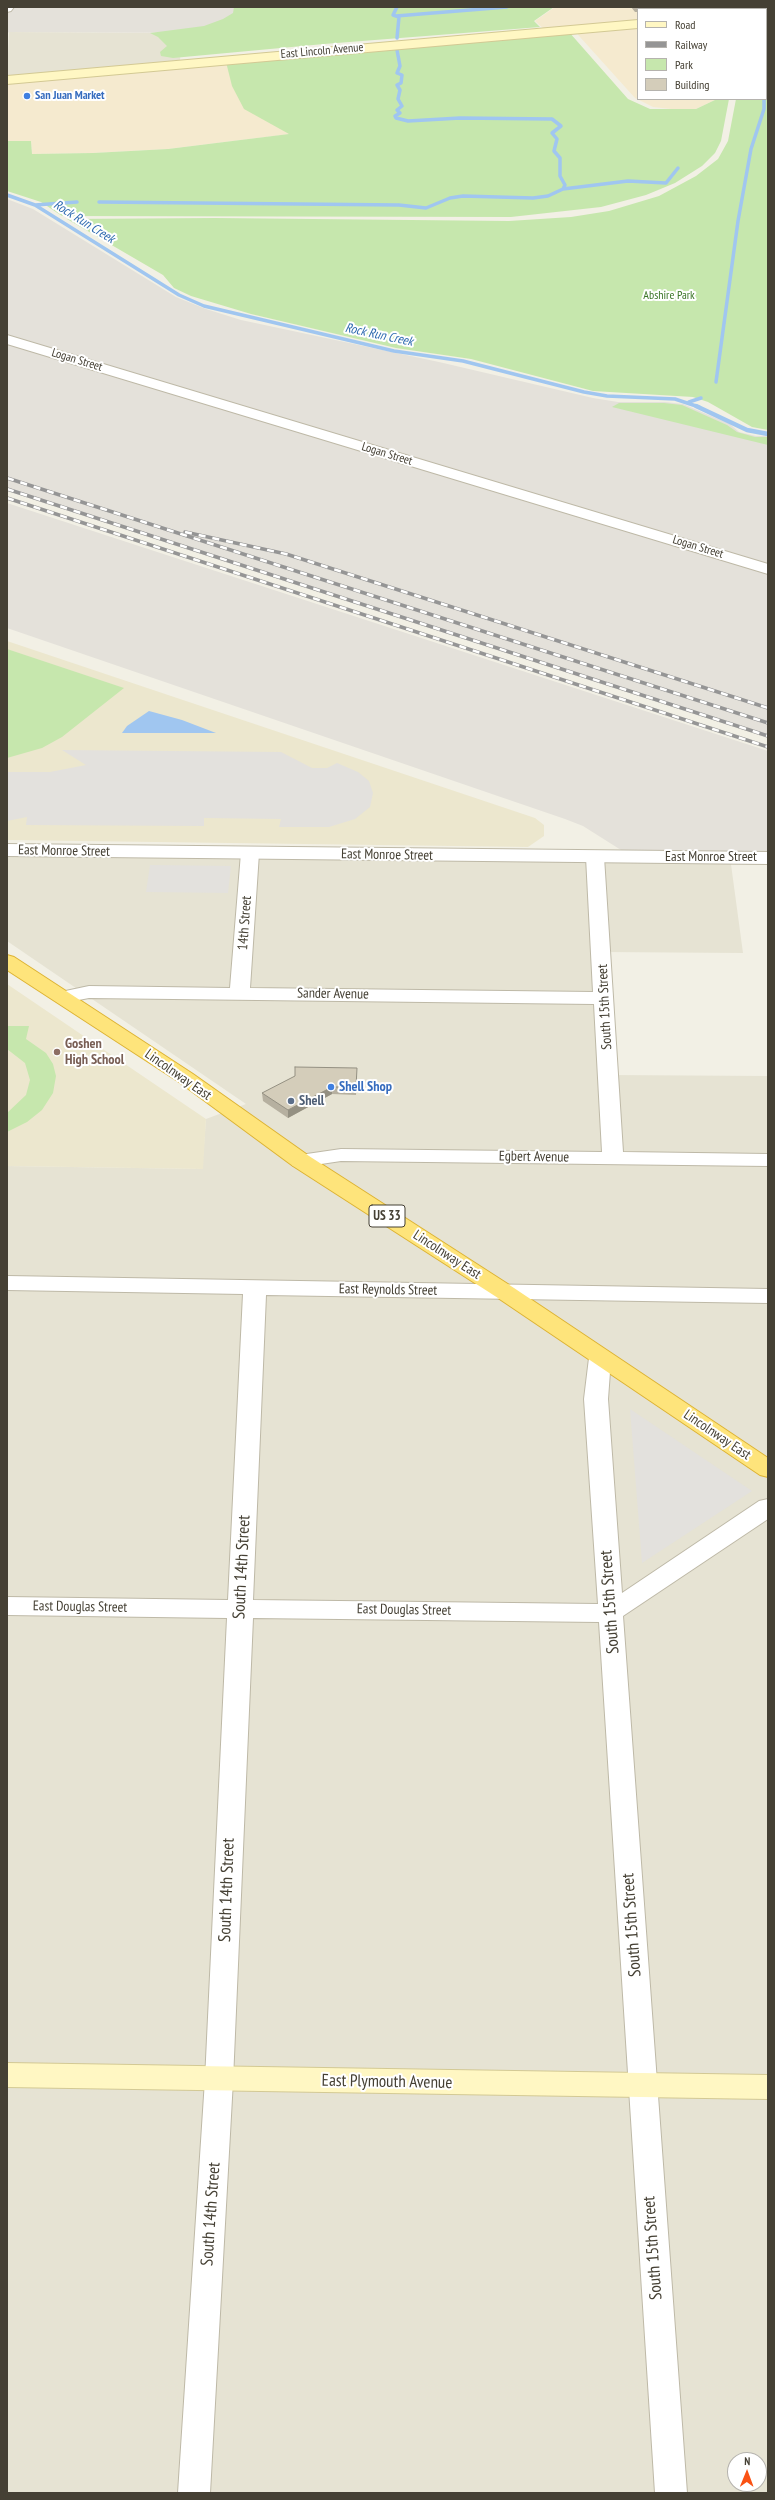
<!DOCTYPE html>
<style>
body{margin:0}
#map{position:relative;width:775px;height:2500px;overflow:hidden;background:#f2f0e5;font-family:"PT Sans Narrow",sans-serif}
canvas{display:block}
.frame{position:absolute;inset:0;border:8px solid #454034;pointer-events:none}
.legend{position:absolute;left:637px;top:8px;width:130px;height:92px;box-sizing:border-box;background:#fff;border:1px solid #b5b3ae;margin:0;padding:5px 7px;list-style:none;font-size:12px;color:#454034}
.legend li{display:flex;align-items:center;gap:8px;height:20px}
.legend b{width:20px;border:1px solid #b5b3ae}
.north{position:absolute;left:727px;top:2452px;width:40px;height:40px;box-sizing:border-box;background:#fff;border:1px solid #b5b3ae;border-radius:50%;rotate:1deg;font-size:11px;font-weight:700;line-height:16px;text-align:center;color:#454034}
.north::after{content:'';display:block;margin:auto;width:14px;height:18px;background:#fa5214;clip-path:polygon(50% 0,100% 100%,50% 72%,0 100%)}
</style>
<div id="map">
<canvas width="775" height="2500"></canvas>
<div class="frame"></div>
<ul class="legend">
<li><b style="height:5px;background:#fff7c3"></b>Road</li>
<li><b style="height:5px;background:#959595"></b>Railway</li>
<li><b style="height:11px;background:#c6e7ad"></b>Park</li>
<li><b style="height:11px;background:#d4cdba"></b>Building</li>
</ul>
<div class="north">N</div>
</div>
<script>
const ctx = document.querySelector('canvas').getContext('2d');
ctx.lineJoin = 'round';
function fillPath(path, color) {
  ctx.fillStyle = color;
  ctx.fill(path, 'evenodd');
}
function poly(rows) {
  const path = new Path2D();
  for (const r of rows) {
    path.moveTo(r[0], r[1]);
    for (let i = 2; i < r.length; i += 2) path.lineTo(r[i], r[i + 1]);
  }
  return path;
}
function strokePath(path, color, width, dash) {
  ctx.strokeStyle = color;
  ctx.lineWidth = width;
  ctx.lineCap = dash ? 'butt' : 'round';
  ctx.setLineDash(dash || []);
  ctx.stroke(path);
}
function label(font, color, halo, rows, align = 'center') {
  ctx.font = font + ' "PT Sans Narrow",sans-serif';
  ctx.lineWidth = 4;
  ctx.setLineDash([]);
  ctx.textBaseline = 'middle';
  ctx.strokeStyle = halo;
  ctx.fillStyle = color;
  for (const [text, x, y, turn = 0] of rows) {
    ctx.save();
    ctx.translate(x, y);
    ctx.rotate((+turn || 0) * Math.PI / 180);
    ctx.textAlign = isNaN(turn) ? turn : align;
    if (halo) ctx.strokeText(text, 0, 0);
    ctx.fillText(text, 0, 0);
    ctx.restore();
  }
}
fillPath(poly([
 [9,32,183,33,180,60,12,77,7,76],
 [20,855,730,857,743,953,602,952,609,1075,768,1076,768,2087,7,2075,7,1166,202,1169,206,1119,246,1104,7,941,7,856],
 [7,2086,768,2092,768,2493,7,2493],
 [735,2460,759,2460,759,2484,735,2484]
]), '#e6e3d3');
fillPath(poly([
 [555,7,735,7,735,9,638,9,638,99,717,99,696,109,680,110,653,107,635,98,571,27,545,30,535,21],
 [226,62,290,134,168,149,93,153,32,154,31,141,7,141,7,83]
]), '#f5eacf');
fillPath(poly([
 [7,7,241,7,238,33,9,32,7,34],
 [7,199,33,209,176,297,206,309,241,320,439,362,593,398,618,402,665,402,683,404,730,424,739,432,756,436,768,436,768,738,7,491],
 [7,503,768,751,768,853,621,850,583,826,565,819,7,628]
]), '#e4e1da');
fillPath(poly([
 [7,641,535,818,544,825,544,836,528,847,7,840],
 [7,984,206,1119,203,1169,7,1166]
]), '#ece7ce');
fillPath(poly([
 [234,7,554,7,534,21,540,27,324,44,173,58,161,56,160,52,167,46,158,37,150,33,204,26,223,19,233,13],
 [768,16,768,430,752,427,708,402,693,397,593,391,471,359,396,348,251,314,191,296,174,288,163,275,67,219,215,218,509,221,571,217,609,211,659,196,696,176,718,159,728,141,736,99,766,99,766,17],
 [569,32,628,99,650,109,696,109,717,99,729,99,721,141,715,153,702,166,675,183,646,195,601,207,511,217,62,216,41,202,7,191,7,141,31,141,32,154,93,153,168,149,289,134,244,109,232,86,226,62],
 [619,403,664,403,682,405,727,425,737,432,755,437,768,437,768,445,612,407],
 [7,649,124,688,62,737,42,748,7,758],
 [7,1026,29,1026,26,1039,46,1053,53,1064,56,1076,53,1093,42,1110,27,1122,7,1132,7,1113,26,1095,30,1080,25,1063,7,1049]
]), '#c6e7ad');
fillPath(poly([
 [62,750,281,752,312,768,327,768,337,763,358,772,369,781,373,793,370,807,355,819,329,827,279,827,281,819,204,818,204,826,26,825,27,817,7,821,7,772,50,772,86,765],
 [150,865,231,866,228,893,146,892],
 [630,1409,752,1491,642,1563]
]), '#e3e1dd');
fillPath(poly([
 [149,711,182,720,216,733,122,733,127,726]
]), '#a0c6f0');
strokePath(poly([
 [397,7,393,15,399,17,397,38],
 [396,16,507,7],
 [766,92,768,90],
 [563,189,628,181,666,183,678,168],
 [7,195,35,205,179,295,204,306,394,351,463,361,584,392,607,396,675,399,699,407],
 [99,202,399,205,426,208,450,198,463,196,533,198,548,196,563,189,565,185,560,176,560,158,554,151,557,139,552,133,561,126,552,119,460,118,408,121,396,118,395,116,400,113,397,110,402,106,398,99,400,90,397,85,401,83,402,75,397,73,400,66,397,50],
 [35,205,77,202],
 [716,382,738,221,751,149,764,109,764,99],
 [689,402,701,398]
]), '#a0c6f0', 3.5);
strokePath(poly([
 [696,406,747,430,768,434]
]), '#a0c6f0', 4.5);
const minor = poly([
 [7,7,14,7,11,11,7,12,7,7],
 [7,335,768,564,768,574,7,344,7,335],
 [250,847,257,849,259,853,250,988,593,992,586,857,588,853,602,853,604,857,623,1152,768,1154,768,1166,341,1161,301,1167,293,1166,290,1161,293,1156,341,1149,602,1152,594,1004,89,998,63,1003,56,1001,53,997,56,993,89,986,230,988,241,853,243,849,250,847],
 [7,1276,768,1289,768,1303,266,1295,253,1600,598,1604,584,1399,589,1358,592,1353,600,1350,608,1353,611,1358,608,1399,622,1593,759,1501,768,1499,768,1519,623,1616,687,2493,655,2493,599,1622,253,1618,233,2080,210,2493,178,2493,205,2080,227,1618,7,1615,7,1597,228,1600,243,1294,7,1290,7,1276]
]);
const tertiary = poly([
 [7,844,768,852,768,864,7,856,7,844]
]);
const secondary = poly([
 [766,11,768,11,768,17,766,17,766,11],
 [638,20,638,28,7,84,7,76,638,20],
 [7,2063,768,2075,768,2099,7,2087,7,2063]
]);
const trunk = poly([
 [7,955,14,957,193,1074,309,1156,514,1288,768,1458,768,1477,760,1475,498,1298,293,1166,179,1082,7,970,7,955]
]);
strokePath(minor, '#beb9a7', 2);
strokePath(tertiary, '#beb9a7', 2);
strokePath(secondary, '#d3c994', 2);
strokePath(trunk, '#ddb334', 2);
fillPath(minor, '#fff');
fillPath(tertiary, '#fff');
fillPath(secondary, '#fff7c3');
fillPath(trunk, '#fee47b');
const rail = poly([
 [7,478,768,723],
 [7,489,768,736],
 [7,498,768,747],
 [185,532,286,554,768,708]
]);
strokePath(rail, '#959595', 3.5);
strokePath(rail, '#fff', 2.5, [7]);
fillPath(poly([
 [631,7,656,7,656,9,638,9,638,12,635,12],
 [357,1076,356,1095,332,1094,288,1118,263,1101,262,1093]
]), '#b6b0a0');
fillPath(poly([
 [332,1087,332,1094,288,1118,288,1110]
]), '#949082');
const building = poly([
 [295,1067,357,1068,356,1087,332,1087,288,1110,262,1093,295,1076,295,1067]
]);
fillPath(building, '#d4cdba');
strokePath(building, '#949082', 1);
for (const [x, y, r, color] of [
 [27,96,4,"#3f7fe0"],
 [57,1052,4,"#8d6e63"],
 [331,1087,4,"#3f7fe0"],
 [291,1101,4,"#5c6f8a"]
]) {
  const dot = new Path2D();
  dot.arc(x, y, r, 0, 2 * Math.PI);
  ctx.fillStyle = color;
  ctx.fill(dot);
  strokePath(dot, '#fff', 1.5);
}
label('12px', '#454034', '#fff', [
 ["East Lincoln Avenue",322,51,-5],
 ["Logan Street",77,360,17],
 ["Logan Street",387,454,17],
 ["Logan Street",698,547,17]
]);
label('bold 12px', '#366cbe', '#fff', [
 ["San Juan Market",35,96]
], 'left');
label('12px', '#3c7628', '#fff', [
 ["Abshire Park",669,296]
]);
label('italic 13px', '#2e6ab0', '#fff', [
 ["Rock Run Creek",84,222,32],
 ["Rock Run Creek",379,335,12]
]);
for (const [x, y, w] of [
 [387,1216,36]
]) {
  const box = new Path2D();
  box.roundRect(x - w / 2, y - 11, w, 22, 3);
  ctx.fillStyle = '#fff';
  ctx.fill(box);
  strokePath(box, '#454034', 1);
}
label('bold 13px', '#454034', null, [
 ["US 33",387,1216]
]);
label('14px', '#454034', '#fff', [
 ["East Monroe Street",64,851,1],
 ["East Monroe Street",387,855,1],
 ["East Monroe Street",711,857],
 ["14th Street",245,923,-86],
 ["Sander Avenue",333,994,1],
 ["South 15th Street",605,1007,-93],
 ["Lincolnway East",178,1075,35],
 ["Egbert Avenue",534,1157,1],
 ["Lincolnway East",447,1255,33],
 ["East Reynolds Street",388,1290,1],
 ["Lincolnway East",717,1435,34],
 ["East Douglas Street",80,1607,1],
 ["East Douglas Street",404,1610,1]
]);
label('bold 14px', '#785e54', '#fff', [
 ["Goshen",65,1044],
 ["High School",65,1060]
], 'left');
label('bold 14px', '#366cbe', '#fff', [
 ["Shell Shop",339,1087]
], 'left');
label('bold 14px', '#4e5e75', '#fff', [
 ["Shell",299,1101]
], 'left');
label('17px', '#454034', '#fff', [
 ["South 14th Street",242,1567,-87],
 ["South 15th Street",610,1602,-94],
 ["South 14th Street",227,1890,-88],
 ["South 15th Street",632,1925,-94],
 ["East Plymouth Avenue",387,2082,1],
 ["South 14th Street",211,2214,-86],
 ["South 15th Street",653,2248,-94]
]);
</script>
